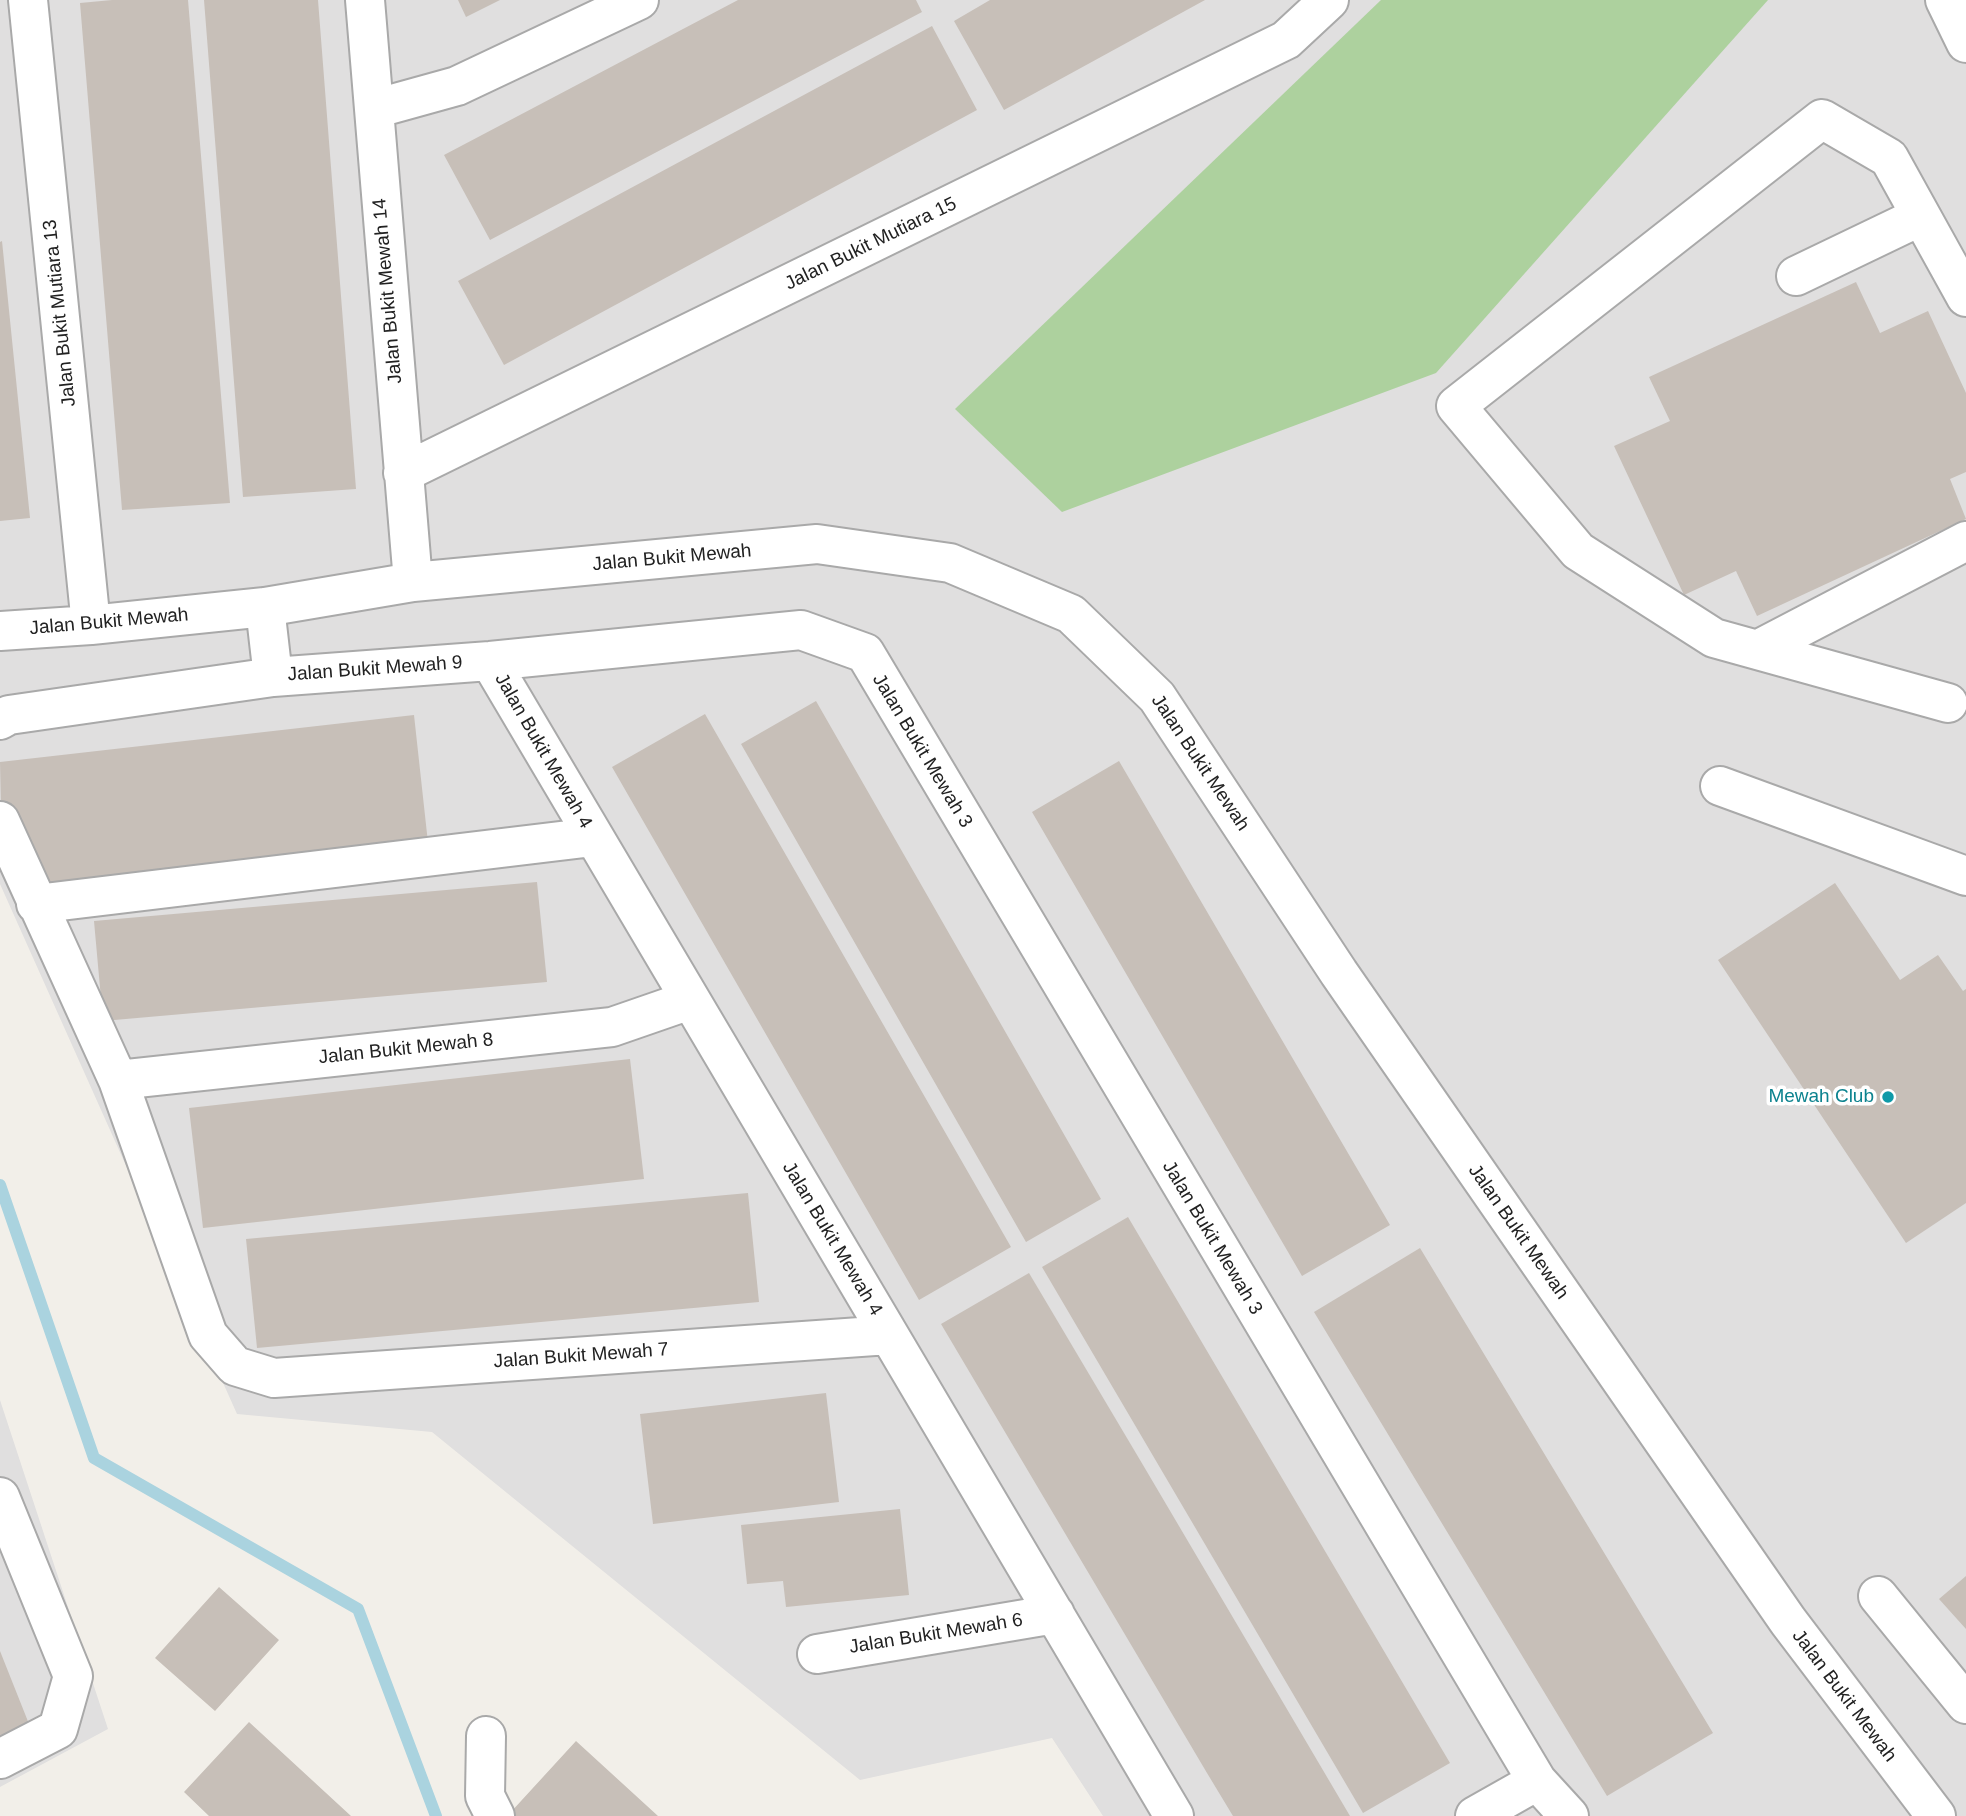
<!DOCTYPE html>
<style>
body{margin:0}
canvas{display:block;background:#f2efe9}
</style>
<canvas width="1966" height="1816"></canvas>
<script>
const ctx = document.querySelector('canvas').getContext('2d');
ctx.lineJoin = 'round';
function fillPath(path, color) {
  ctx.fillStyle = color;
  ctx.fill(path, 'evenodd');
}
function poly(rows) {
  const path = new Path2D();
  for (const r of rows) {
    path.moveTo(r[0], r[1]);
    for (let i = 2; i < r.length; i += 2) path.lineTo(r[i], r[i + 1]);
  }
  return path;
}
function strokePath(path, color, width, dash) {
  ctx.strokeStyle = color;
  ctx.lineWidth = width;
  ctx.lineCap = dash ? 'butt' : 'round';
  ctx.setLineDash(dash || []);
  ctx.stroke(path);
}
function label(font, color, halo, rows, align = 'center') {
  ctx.font = font + ' Helvetica,sans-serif';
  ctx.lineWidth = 7;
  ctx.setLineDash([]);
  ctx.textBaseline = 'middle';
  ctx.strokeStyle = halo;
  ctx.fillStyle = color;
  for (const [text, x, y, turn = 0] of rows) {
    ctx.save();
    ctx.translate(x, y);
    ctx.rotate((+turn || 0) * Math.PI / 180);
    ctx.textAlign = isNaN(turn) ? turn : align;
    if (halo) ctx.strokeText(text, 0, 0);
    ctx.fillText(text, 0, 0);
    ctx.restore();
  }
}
fillPath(poly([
 [0,0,1966,0,1966,1816,1103,1816,1052,1738,860,1780,432,1432,237,1414,0,884],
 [0,1400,108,1729,0,1787]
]), '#e0dfdf');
fillPath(poly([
 [1381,0,1768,0,1436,373,1062,512,955,409]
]), '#add19e');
strokePath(poly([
 [0,1185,94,1458,358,1609,436,1816]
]), '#aad3df', 12);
fillPath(poly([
 [112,0,188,0,230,503,122,510,80,3],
 [204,0,318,0,356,489,243,497],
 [458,0,500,0,466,17],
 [738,0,916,0,922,12,490,240,444,155],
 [990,0,1205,0,1004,110,954,21],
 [932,26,977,110,504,365,458,281],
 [2,241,30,518,0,521,0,242],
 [1856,282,1880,333,1928,311,1966,393,1966,472,1950,479,1966,519,1757,616,1736,571,1684,595,1614,446,1670,421,1649,377],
 [816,701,1101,1199,1026,1242,741,744],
 [705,714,1011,1247,919,1300,612,767],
 [414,715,429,852,36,894,1,809,0,762],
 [1119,761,1390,1225,1302,1276,1032,812],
 [537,882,547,982,103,1021,94,921],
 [1835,883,1900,980,1938,955,1963,991,1966,989,1966,1203,1906,1243,1718,960],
 [630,1059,644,1179,203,1228,189,1108],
 [748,1193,759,1302,257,1348,246,1239],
 [1128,1217,1450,1763,1363,1813,1042,1267],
 [1420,1248,1713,1733,1607,1796,1314,1312],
 [1029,1273,1143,1465,1350,1816,1233,1816,1207,1773,941,1324],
 [826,1393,839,1502,653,1524,640,1414],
 [900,1509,909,1595,786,1607,783,1581,747,1584,741,1525],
 [1966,1576,1966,1629,1939,1599],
 [219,1587,279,1640,215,1711,155,1658],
 [0,1651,31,1729,0,1741],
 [249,1722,351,1816,209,1816,184,1792],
 [576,1741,658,1816,513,1816,510,1813]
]), '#c7bfb8');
const minor = poly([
 [28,0,91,625],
 [365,0,413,582],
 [1945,0,1966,43],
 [374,109,457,86,639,0],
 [1796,276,1921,216],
 [403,473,1286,40,1329,0],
 [265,607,273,677],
 [0,631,91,625,265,607,413,582,817,544,950,563,1071,614,1157,697,1339,973,1788,1621,1936,1816],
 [1757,650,1966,541],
 [490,661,1174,1816],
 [1948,703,1714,638,1578,551,1456,406,1822,119,1889,158,1966,297],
 [0,720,9,715,273,677,490,661,801,630,865,653,1537,1781,1569,1816],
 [1720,786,1966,876],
 [0,821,118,1080,208,1335,235,1366,274,1378,889,1335],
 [36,904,593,837],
 [118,1080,612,1027,690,1000],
 [0,1497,73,1676,58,1729,0,1759],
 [1878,1596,1966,1704],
 [817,1654,1055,1614],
 [486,1736,485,1796,495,1816],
 [1475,1816,1537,1781]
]);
strokePath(minor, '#a9a9a9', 42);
strokePath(minor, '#fff', 38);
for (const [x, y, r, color] of [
 [1888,1097,7,"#0f9aa8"]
]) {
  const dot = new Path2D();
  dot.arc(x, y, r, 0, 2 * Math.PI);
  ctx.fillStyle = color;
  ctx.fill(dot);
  strokePath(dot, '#fff', 2.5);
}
label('19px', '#222', '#fff', [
 ["Jalan Bukit Mutiara 15",871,244,-26],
 ["Jalan Bukit Mewah 14",388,291,-95],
 ["Jalan Bukit Mutiara 13",60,313,-96],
 ["Jalan Bukit Mewah",672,558,-5],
 ["Jalan Bukit Mewah",109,622,-5],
 ["Jalan Bukit Mewah 9",375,669,-4],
 ["Jalan Bukit Mewah 4",543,751,60],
 ["Jalan Bukit Mewah 3",922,751,59],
 ["Jalan Bukit Mewah",1200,763,56],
 ["Jalan Bukit Mewah 8",406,1049,-6],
 ["Jalan Bukit Mewah",1518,1232,55],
 ["Jalan Bukit Mewah 3",1212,1238,59],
 ["Jalan Bukit Mewah 4",832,1239,59],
 ["Jalan Bukit Mewah 7",581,1356,-4],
 ["Jalan Bukit Mewah 6",936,1634,-9],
 ["Jalan Bukit Mewah",1844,1696,53]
]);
label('19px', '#0d838f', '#fff', [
 ["Mewah Club",1874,1097]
], 'right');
</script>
